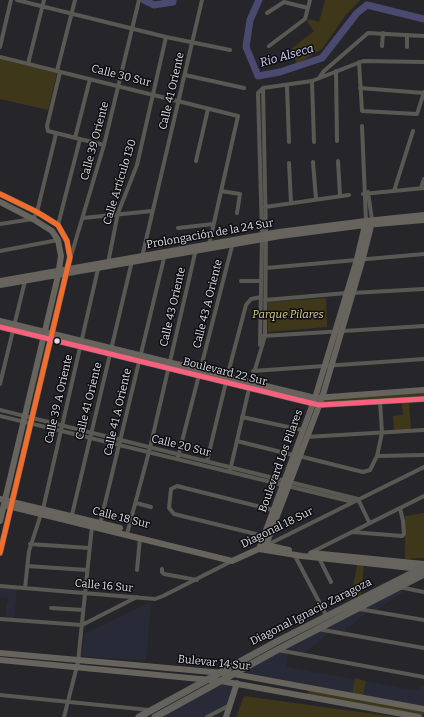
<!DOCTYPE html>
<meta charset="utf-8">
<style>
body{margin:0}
canvas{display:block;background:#25252a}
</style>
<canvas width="424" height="717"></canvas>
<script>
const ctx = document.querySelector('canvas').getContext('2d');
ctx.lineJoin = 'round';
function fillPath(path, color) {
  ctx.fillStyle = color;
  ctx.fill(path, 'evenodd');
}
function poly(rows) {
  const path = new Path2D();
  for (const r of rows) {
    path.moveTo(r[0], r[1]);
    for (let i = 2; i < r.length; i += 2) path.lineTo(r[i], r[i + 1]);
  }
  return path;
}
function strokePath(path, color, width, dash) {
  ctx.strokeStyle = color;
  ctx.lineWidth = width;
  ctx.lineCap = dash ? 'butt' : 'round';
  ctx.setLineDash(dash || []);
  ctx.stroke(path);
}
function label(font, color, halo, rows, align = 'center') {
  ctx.font = font + ' Bitter,serif';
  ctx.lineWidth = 3;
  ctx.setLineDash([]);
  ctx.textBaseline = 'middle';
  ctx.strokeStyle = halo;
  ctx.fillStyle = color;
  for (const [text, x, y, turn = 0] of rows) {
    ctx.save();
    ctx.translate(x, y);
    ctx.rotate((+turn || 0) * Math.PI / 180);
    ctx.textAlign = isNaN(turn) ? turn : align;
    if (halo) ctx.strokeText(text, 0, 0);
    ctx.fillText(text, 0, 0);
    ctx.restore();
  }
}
fillPath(poly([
 [0,588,17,589,14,618,5,617,7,604,9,601,8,597,0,598],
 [397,590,405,591,377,610,364,607],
 [151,602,146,661,82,656,84,634],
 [357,610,367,612,343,632,325,628],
 [319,631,329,633,304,653,286,648],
 [279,652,288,654,286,667,419,691,421,685,424,685,424,708,240,671],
 [221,683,233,686,230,702,203,717,159,717]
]), '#292a37');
fillPath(poly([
 [325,0,360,0,345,16,322,49,297,64,291,49,314,31,307,22,309,19,319,22],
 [0,59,57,73,48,110,0,99],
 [326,298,327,327,268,332,268,302],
 [424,393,424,397,321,404,323,399],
 [409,402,411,429,394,431,393,416,403,415,402,403],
 [424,513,424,558,405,559,405,516],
 [357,565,364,565,361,595,351,598],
 [355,678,366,681,363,696,352,694],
 [309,688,424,712,424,715,307,695],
 [244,696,396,717,236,717]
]), '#3e371a');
strokePath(poly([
 [144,0,154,5,173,2,173,0],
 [259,0,250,20,246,47,258,76,280,72,322,58,357,13,367,5,424,19]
]), '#4a4a70', 7);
strokePath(poly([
 [17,0,166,37,230,50],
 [267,13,284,2,308,8],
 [407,35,407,47],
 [269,46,305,19,310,0],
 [382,46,383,33],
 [0,47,11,0],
 [0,57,238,116,209,245],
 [359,62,362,111,417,114,424,92],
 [28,64,44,0],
 [57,71,75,0],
 [336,71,337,141],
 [60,72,47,126,48,131,104,145],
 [185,75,244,88],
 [319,78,324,71,368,33,424,36],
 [312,81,314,142],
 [287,86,289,142],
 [263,88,312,81,363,61,424,62],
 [360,88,424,93],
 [362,126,366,221],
 [75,138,90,79],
 [196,161,208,109],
 [338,161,340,195],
 [313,162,316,199],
 [289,163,291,203],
 [421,188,424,179],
 [221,191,240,194,237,213],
 [394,191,413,131],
 [368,192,372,220],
 [363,194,424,188],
 [265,207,349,195],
 [83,218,152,211],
 [0,224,33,219,37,212,56,134],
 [58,225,80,139],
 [178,228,213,224],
 [0,251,58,240],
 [71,256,104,145,139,0],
 [142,257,202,0],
 [108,263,118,213,137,165,166,37],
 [266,268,424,254],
 [241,281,261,281],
 [352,293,424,289],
 [265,300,347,293],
 [263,336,424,326],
 [260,345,262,235,258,93,263,88],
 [253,371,424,359],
 [227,377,246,305,251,299,261,297],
 [0,384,25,281],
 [0,410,358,499,369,522],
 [0,416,353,502],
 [242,417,302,430],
 [306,437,424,430],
 [237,441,293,455],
 [299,456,363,472,370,470,377,456,382,433,380,401],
 [377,456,424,455],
 [178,457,232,246],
 [207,461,226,382],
 [230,471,248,393,265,336,266,235,263,88],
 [136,503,151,507],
 [43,509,98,269],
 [71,519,132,261],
 [100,524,164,258],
 [352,532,402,536,404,534,403,521,400,508],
 [127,534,150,448,196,249],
 [264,536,174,514,169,508,171,489,177,486,273,510],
 [30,544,89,548],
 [267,545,424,467],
 [310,553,424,496],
 [294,554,327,617],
 [319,558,331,582],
 [27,566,87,570],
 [162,569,162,572,164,574,197,580],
 [137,570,140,538],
 [0,586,155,599,163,596,232,561],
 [399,587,424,592],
 [25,588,29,551,41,514],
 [51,608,83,610],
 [359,609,424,620],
 [0,619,82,625,137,597],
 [318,629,424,648],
 [278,650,424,677],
 [0,695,149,710],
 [64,717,78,662,92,526],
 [207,717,230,705]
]), '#5a5853', 4);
strokePath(poly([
 [0,194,37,212,58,225,67,241,70,257,0,553],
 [0,202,33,219,52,231,58,240,61,256,58,276,0,521],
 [0,281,279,232,366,221,424,215],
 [0,285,280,236,365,225,424,220],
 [0,321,315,398,424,390],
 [0,327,319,405,424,399],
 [0,499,120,528],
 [8,506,232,561,263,547],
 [266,545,322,398,363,258,372,222],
 [266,545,289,550],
 [259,549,315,398,357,259,366,221],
 [259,549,302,556,420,569],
 [312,553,424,564],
 [0,653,234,674,424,709],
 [0,660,221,681,419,717],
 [226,717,237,683]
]), '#66645d', 6);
strokePath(poly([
 [139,717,276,642,424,567],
 [155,717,277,650,424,574]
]), '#64625d', 7);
strokePath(poly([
 [0,194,37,212,58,225,67,241,70,257,0,553]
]), '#f36c2b', 5);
strokePath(poly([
 [0,327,319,405,424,399]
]), '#f8607d', 5);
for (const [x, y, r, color] of [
 [57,341,3.5,"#dddde3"]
]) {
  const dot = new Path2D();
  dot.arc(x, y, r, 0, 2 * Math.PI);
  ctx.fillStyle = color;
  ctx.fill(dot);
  strokePath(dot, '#0d0d11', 1.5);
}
label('11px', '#dddde3', '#0d0d11', [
 ["Calle 30 Sur",121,76,14],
 ["Calle 41 Oriente",172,91,-77],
 ["Calle 39 Oriente",95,141,-75],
 ["Calle Artículo 130",120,182,-73],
 ["Prolongación de la 24 Sur",210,234,-10],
 ["Calle 43 A Oriente",208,304,-76],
 ["Calle 43 Oriente",173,307,-77],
 ["Boulevard 22 Sur",225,372,14],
 ["Calle 39 A Oriente",59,399,-77],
 ["Calle 41 Oriente",89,401,-76],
 ["Calle 41 A Oriente",118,412,-77],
 ["Calle 20 Sur",181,446,14],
 ["Boulevard Los Pilares",281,461,-70],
 ["Calle 18 Sur",121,518,14],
 ["Diagonal 18 Sur",277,528,-26],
 ["Calle 16 Sur",104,586,5],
 ["Diagonal Ignacio Zaragoza",311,612,-27],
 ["Bulevar 14 Sur",214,663,6]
]);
label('italic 11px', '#e4d389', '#0d0d11', [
 ["Parque Pilares",288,315]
]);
label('italic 12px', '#d1d2fc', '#0d0d11', [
 ["Rio Alseca",287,56,-16]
]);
</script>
